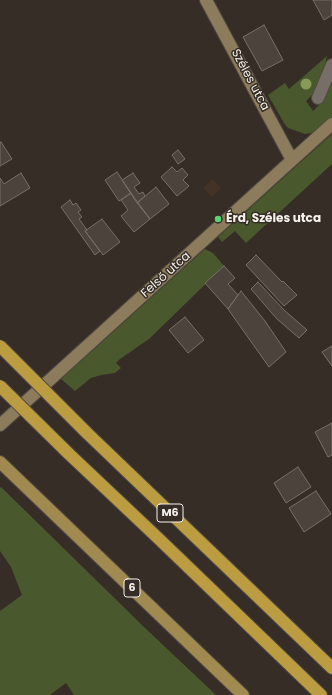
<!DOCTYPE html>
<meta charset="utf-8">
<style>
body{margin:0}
canvas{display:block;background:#352d26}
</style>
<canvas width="332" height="695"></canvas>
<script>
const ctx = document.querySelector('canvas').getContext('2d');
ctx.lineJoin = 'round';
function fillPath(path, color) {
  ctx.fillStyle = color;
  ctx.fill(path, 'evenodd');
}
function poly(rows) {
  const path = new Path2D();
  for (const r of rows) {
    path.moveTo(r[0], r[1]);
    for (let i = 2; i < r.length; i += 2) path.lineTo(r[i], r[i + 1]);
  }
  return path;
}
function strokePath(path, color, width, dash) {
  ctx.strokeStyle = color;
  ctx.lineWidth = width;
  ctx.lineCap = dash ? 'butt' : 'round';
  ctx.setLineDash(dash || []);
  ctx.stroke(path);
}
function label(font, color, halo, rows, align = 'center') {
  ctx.font = font + ' Poppins,sans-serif';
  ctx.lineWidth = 3;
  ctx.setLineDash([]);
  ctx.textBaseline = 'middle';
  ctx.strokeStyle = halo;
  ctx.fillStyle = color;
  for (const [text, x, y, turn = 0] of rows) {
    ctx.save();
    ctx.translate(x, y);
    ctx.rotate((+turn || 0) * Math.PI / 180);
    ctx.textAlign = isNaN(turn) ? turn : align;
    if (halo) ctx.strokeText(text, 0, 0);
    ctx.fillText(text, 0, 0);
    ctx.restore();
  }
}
fillPath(poly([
 [213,179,221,188,212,197,203,188]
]), '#423326');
fillPath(poly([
 [327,56,320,84,316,91,306,101,313,111,323,101,332,83,332,118,318,131,312,133,305,134,288,128,284,123,268,95,285,83,289,89],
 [332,134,332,164,246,243,235,231,222,242,218,237],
 [205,249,213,253,224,266,149,339,120,359,116,363,121,368,115,373,101,375,91,378,75,391,61,379],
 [1,487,144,627,216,695,74,695,66,683,50,695,0,695,0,611,22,595,11,567,0,551,0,488]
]), '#49592d');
const building = poly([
 [313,0,332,0,332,15,324,20,313,0],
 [264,25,283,60,262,71,243,37,264,25],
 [1,142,12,159,0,166,0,143,1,142],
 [178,150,185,159,178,164,172,155,178,150],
 [172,167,177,172,182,168,188,175,183,180,189,186,177,196,161,177,172,167],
 [117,172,131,193,119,201,105,180,117,172],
 [21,173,30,188,0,206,0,178,4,184,21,173],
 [133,173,140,183,134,187,139,194,143,192,145,196,137,203,122,180,133,173],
 [156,187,169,204,150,219,137,203,156,187],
 [131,193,150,219,134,232,121,216,128,210,121,200,131,193],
 [70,200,73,205,76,203,81,210,78,212,82,217,79,219,87,230,85,231,100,251,95,255,61,207,70,200],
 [102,219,120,242,103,255,85,231,102,219],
 [256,255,282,282,283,281,297,295,284,306,246,265,256,255],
 [224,266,235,278,228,284,238,295,228,309,205,283,224,266],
 [258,282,284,310,307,330,299,338,277,319,251,289,258,282],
 [241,291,265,321,286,352,269,367,228,309,241,291],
 [185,317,204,340,188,353,169,330,185,317],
 [332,346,332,366,322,352,332,346],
 [332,423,332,455,328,457,315,432,332,423],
 [298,467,311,487,286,503,274,483,298,467],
 [316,491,331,514,304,532,289,508,316,491]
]);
fillPath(building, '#4c433d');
strokePath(building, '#796f68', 1);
const street = poly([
 [318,98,332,65]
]);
const secondary = poly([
 [206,0,292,160],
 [0,425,332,124]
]);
const primary = poly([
 [0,462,243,695]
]);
const highway = poly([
 [87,433,332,668],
 [68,453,159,539,321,695]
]);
strokePath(street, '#514a44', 14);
strokePath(secondary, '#514a44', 14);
strokePath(primary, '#514a44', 14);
strokePath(highway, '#514a44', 14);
strokePath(street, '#776e67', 12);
strokePath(secondary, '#8c7c5b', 12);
strokePath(primary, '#a08a50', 12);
strokePath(highway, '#bc9c40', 12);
const highwayBridge = poly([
 [0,346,87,433],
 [0,386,68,453]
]);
strokePath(highwayBridge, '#514a44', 14, []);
strokePath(highwayBridge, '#bc9c40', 12);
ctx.fillStyle = '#889a5a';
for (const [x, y] of [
 [306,84]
]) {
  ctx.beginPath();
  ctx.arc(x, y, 5.5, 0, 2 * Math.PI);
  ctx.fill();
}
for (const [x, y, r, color] of [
 [218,219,4,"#55d672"]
]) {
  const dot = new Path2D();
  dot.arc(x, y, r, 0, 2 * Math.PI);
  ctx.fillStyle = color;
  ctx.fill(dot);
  strokePath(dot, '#352d26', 1.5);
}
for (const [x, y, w] of [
 [170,513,26],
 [132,588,16]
]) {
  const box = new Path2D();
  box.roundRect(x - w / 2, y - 9, w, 18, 3);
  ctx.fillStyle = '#352d26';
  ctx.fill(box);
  strokePath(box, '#f7f2ed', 1);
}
label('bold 11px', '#f7f2ed', null, [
 ["M6",170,513],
 ["6",132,588]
]);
label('12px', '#f7f2ed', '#352d26', [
 ["Széles utca",250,80,62],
 ["Felső utca",166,275,-42]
]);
label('bold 12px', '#f7f2ed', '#352d26', [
 ["Érd, Széles utca",226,219]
], 'left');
</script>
